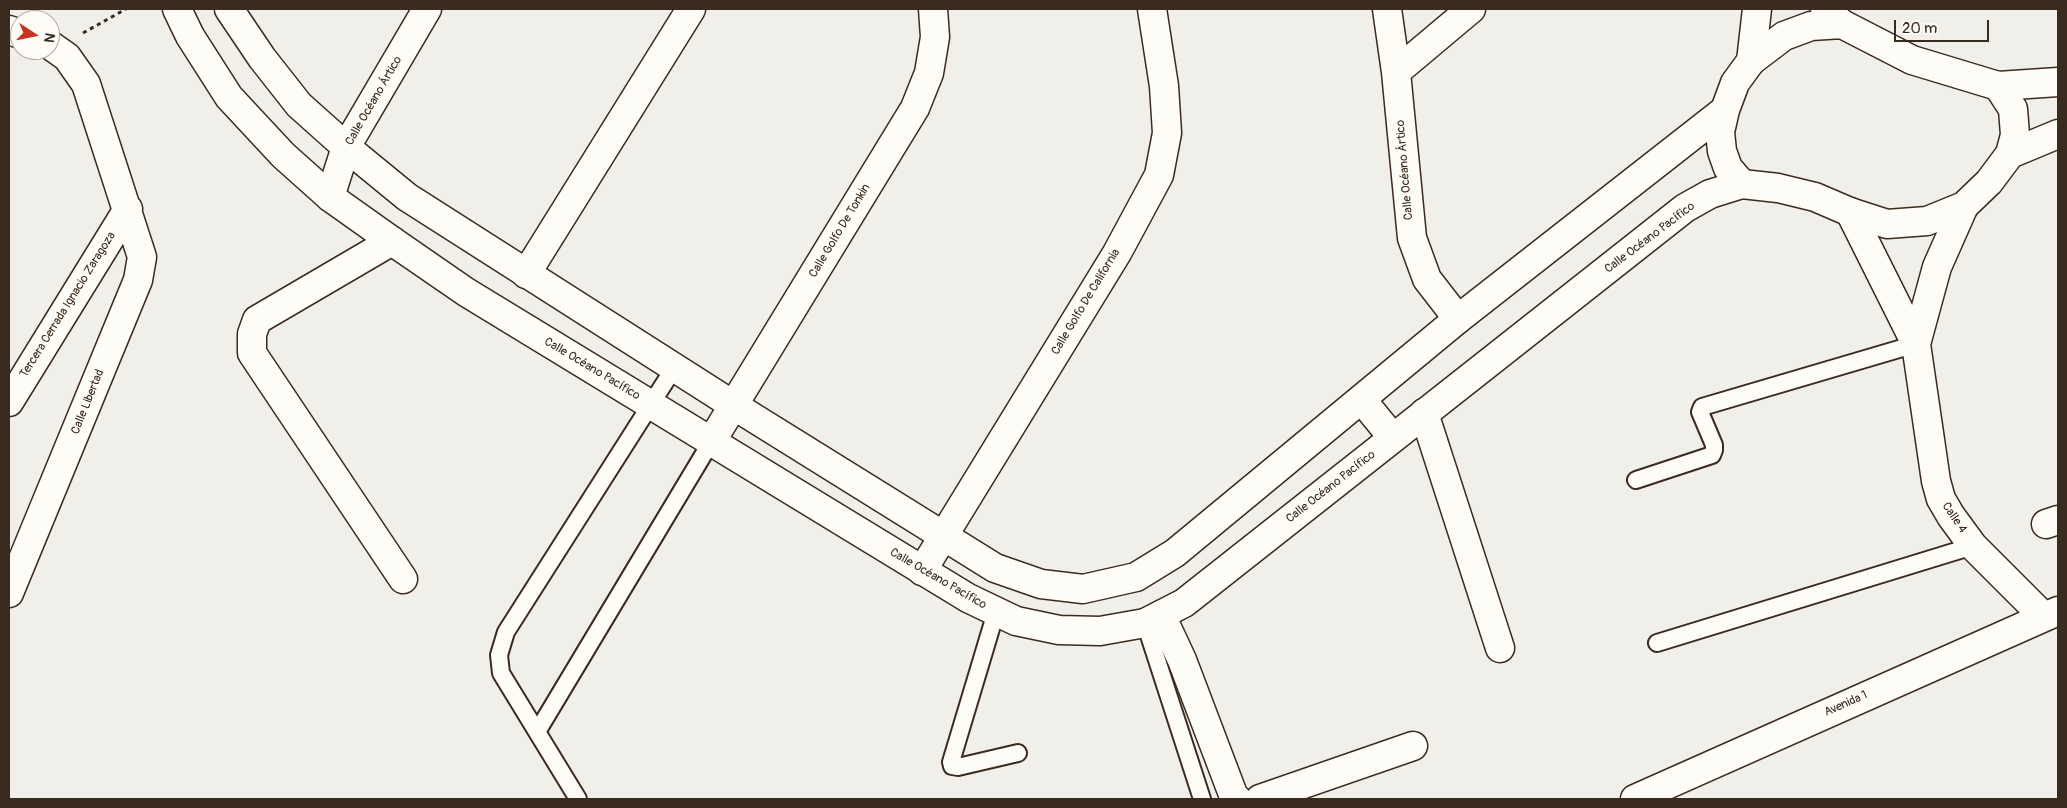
<!DOCTYPE html>
<meta charset="utf-8">
<style>
body{margin:0}
#map{position:relative;width:2067px;height:808px;overflow:hidden;background:#f1efea;font-family:Pangolin,sans-serif}
canvas{display:block}
.frame{position:absolute;inset:0;border:10px solid #3b2a1e;pointer-events:none}
.north{position:absolute;left:10px;top:10px;width:50px;height:50px;box-sizing:border-box;background:#fdfcf7;border:1px solid #afa8a0;border-radius:50%;rotate:101deg;font-size:14px;font-weight:700;line-height:20px;text-align:center;color:#3b2a1e}
.north::after{content:'';display:block;margin:auto;width:18px;height:22px;background:#c8321e;clip-path:polygon(50% 0,100% 100%,50% 72%,0 100%)}
.scale{position:absolute;left:1894px;top:20px;width:95px;height:22px;box-sizing:border-box;border:2px solid #3b2a1e;border-top:0;padding-left:6px;font-size:15px;line-height:18px;white-space:nowrap;color:#3b2a1e;-webkit-text-stroke:4px #fdfcf7;paint-order:stroke}
</style>
<div id="map">
<canvas width="2067" height="808"></canvas>
<div class="frame"></div>
<div class="north">N</div>
<div class="scale">20 m</div>
</div>
<script>
const ctx = document.querySelector('canvas').getContext('2d');
ctx.lineJoin = 'round';
function poly(rows) {
  const path = new Path2D();
  for (const r of rows) {
    path.moveTo(r[0], r[1]);
    for (let i = 2; i < r.length; i += 2) path.lineTo(r[i], r[i + 1]);
  }
  return path;
}
function strokePath(path, color, width, dash) {
  ctx.strokeStyle = color;
  ctx.lineWidth = width;
  ctx.lineCap = dash ? 'butt' : 'round';
  ctx.setLineDash(dash || []);
  ctx.stroke(path);
}
function label(font, color, halo, rows, align = 'center') {
  ctx.font = font + ' Pangolin,sans-serif';
  ctx.lineWidth = 4;
  ctx.setLineDash([]);
  ctx.textBaseline = 'middle';
  ctx.strokeStyle = halo;
  ctx.fillStyle = color;
  for (const [text, x, y, turn = 0] of rows) {
    ctx.save();
    ctx.translate(x, y);
    ctx.rotate((+turn || 0) * Math.PI / 180);
    ctx.textAlign = isNaN(turn) ? turn : align;
    if (halo) ctx.strokeText(text, 0, 0);
    ctx.fillText(text, 0, 0);
    ctx.restore();
  }
}
const service = poly([
 [1636,480,1712,455,1714,450,1714,445,1700,412,1702,407,1916,344],
 [996,612,951,762,952,766,958,767,1018,753],
 [1145,623,1202,799],
 [1657,643,1973,546],
 [537,732,711,442],
 [578,799,501,673,499,655,506,632,674,368]
]);
const minor = poly([
 [1387,9,1396,72,1412,238,1427,279,1458,319],
 [1825,9,1842,24],
 [9,30,20,34],
 [1751,61,1757,9],
 [1396,72,1471,9],
 [330,197,346,147,427,9],
 [1850,212,1916,344,1936,481,1941,499,1951,516,1973,546,2043,616],
 [392,241,257,320,252,334,252,353,403,579],
 [526,274,691,9],
 [1916,344,1937,267,1964,206],
 [9,402,128,209],
 [1424,413,1500,648],
 [711,442,915,108,929,73,935,37,933,9],
 [2046,524,2058,520],
 [922,571,1117,253,1159,175,1167,133,1164,86,1152,9],
 [9,593,138,280,142,257,86,84,67,57,50,45],
 [1161,615,1182,660,1234,797,1237,799],
 [1260,799,1413,746]
]);
const tertiary = poly([
 [177,9,190,36,229,97,283,155,330,197,392,241,466,292,968,598,1016,621,1059,630,1100,631,1145,623,1184,603,1685,208,1710,194,1742,184],
 [229,9,262,58,299,105,346,147,407,197,733,405,995,568,1041,584,1083,589,1136,577,1175,553,1458,319,1725,110],
 [1998,86,2058,82],
 [2010,154,2015,135,2013,109,1998,86,1912,60,1842,24,1811,26,1784,36,1751,61,1735,83,1725,110,1720,132,1722,151,1728,168,1742,184,1778,188,1815,197,1850,212,1887,224,1927,221,1964,206,1989,182,2010,154,2058,134],
 [1362,400,1393,438],
 [1635,799,2058,611]
]);
strokePath(service, '#3b2a1e', 20);
strokePath(minor, '#3b2a1e', 31);
strokePath(tertiary, '#3b2a1e', 31);
strokePath(poly([
 [83,33,126,9]
]), '#3b2a1e', 3, [4, 4]);
strokePath(service, '#fdfcf7', 16);
strokePath(minor, '#fdfcf7', 28);
strokePath(tertiary, '#fdfcf7', 28);
label('12px', '#3b2a1e', '#fdfcf7', [
 ["Calle Océano Ártico",374,101,-60],
 ["Calle Océano Ártico",1405,170,-95],
 ["Calle Golfo De Tonkin",840,231,-59],
 ["Calle Océano Pacífico",1650,238,-37],
 ["Calle Golfo De California",1086,302,-59],
 ["Tercera Cerrada Ignacio Zaragoza",68,305,-58],
 ["Calle Océano Pacífico",592,369,31],
 ["Calle Libertad",88,402,-68],
 ["Calle Océano Pacífico",1331,487,-38],
 ["Calle 4",1954,518,56],
 ["Calle Océano Pacífico",938,579,30],
 ["Avenida 1",1846,704,-24]
]);
</script>
